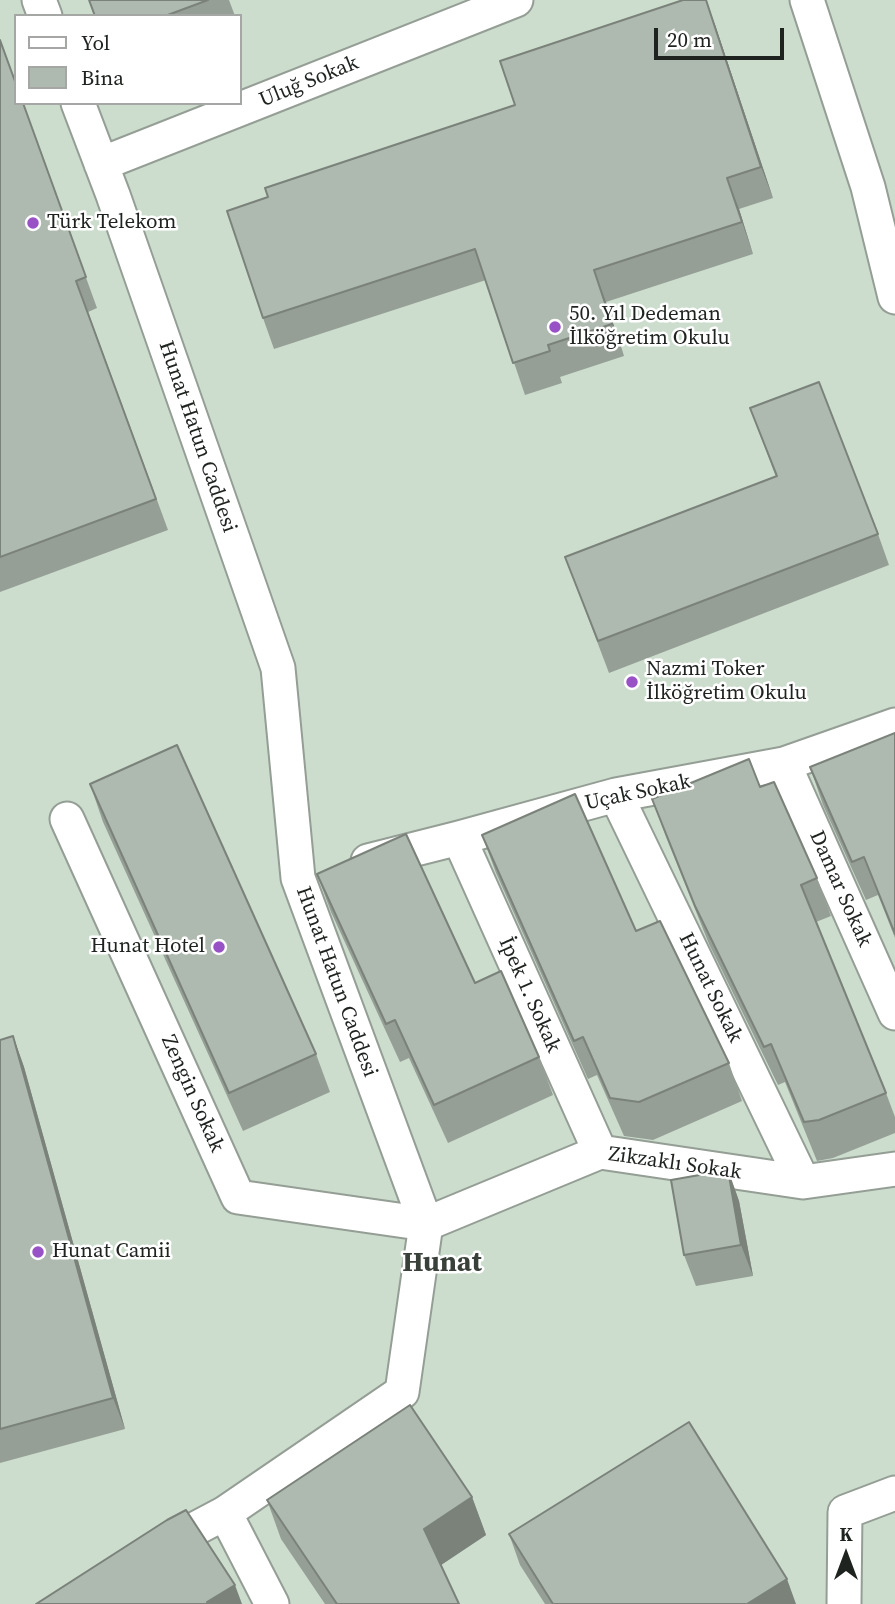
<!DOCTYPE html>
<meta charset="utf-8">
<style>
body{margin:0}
#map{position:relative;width:895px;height:1604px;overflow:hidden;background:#dde8de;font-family:"Source Serif 4",serif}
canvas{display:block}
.legend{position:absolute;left:14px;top:14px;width:228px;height:91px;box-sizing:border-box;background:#fff;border:2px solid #a5a7a5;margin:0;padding:9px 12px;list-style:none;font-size:21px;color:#1f231f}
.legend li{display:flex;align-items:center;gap:14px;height:35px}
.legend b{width:35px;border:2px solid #a5a7a5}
.north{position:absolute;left:811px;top:1520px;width:70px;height:70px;-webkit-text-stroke:5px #fff;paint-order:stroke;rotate:0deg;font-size:19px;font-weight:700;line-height:28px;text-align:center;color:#1f231f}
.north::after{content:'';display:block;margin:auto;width:24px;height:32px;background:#1f231f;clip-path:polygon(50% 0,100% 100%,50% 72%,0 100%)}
.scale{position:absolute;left:654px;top:28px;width:130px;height:32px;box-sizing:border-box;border:4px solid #1f231f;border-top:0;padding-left:9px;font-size:21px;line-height:24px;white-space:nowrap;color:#1f231f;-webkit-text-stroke:5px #fff;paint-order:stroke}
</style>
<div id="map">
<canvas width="895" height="1604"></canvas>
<ul class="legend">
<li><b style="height:9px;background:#fff"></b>Yol</li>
<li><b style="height:19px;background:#aeb9af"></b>Bina</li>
</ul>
<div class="north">K</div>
<div class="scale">20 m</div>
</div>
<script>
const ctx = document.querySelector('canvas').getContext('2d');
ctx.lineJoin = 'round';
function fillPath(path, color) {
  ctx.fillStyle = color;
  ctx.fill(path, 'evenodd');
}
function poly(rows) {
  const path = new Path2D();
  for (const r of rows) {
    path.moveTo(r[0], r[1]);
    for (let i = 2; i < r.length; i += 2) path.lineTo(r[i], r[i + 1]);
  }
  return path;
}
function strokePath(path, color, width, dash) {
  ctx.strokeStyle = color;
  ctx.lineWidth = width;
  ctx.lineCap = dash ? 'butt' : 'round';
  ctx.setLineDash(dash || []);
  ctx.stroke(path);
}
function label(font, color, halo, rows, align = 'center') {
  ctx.font = font + ' "Source Serif 4",serif';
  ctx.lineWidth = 5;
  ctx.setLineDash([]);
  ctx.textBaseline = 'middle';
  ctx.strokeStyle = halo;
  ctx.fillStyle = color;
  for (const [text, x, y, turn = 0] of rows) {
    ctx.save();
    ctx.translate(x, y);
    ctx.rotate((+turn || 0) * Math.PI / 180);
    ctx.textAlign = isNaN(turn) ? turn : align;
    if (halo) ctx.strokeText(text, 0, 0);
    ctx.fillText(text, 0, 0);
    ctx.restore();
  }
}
fillPath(poly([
 [0,0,895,0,895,1604,0,1604],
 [16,16,240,16,240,103,16,103]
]), '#ccddce');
const street = poly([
 [39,0,45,16],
 [807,0,868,187,895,297],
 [78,103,113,195,278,668,298,878,426,1224,402,1392,225,1513,157,1549],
 [101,164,516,0],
 [784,764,895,1013],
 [616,795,803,1182],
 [67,819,238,1197,426,1224],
 [459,838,600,1152],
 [368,861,459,838,616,795,784,764,895,725],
 [426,1224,600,1152,803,1182,895,1169],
 [225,1513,272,1604],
 [844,1604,845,1512,895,1493]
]);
strokePath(street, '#949e95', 37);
strokePath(street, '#fff', 33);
fillPath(poly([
 [89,0,229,0,235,16,94,16],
 [715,25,773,198,739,209,753,254,606,302,624,356,560,377,562,383,525,395,486,280,274,349,263,318,268,197,515,105],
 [0,40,97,308,88,312,168,530,0,592],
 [750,408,878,534,889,565,609,673,565,557,776,477],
 [895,733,895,938,878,895,866,900,823,805,810,767],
 [90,784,316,1054,330,1092,243,1131,103,822],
 [760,787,817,878,831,916,816,922,886,1093,895,1117,895,1133,833,1158,817,1161,785,1082,778,1085,709,944,666,837,652,799],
 [482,835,636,931,729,1063,742,1101,653,1140,624,1136,597,1075,588,1079,496,873],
 [317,874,475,983,539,1057,553,1095,448,1143,409,1058,400,1062,331,912],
 [13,1036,24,1067,125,1429,0,1463,0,1040],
 [728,1170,739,1201,753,1276,696,1286,684,1255],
 [472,1497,486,1535,441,1565,459,1604,325,1604,281,1539,267,1500],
 [509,1534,796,1604,545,1604,520,1565]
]), '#969f96');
fillPath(poly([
 [706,0,715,25,773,198,761,167],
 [727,178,739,209,753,254,742,222],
 [594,270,606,302,624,356,612,324],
 [13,1036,24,1067,125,1429,113,1398],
 [728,1170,739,1201,753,1276,741,1245],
 [472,1497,486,1535,438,1567,424,1529],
 [787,1579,796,1604,747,1604],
 [235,1585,242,1604,208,1604,207,1602]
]), '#7a827a');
const building = poly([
 [89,0,208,0,165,16,95,16,89,0],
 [683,0,706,0,761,167,727,178,742,222,594,270,612,324,548,345,550,351,513,363,475,249,263,318,227,211,268,197,265,188,515,105,500,61,683,0],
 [0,40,16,84,16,103,23,103,86,277,76,281,156,499,0,557,0,40],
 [819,382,878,534,598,641,565,557,777,476,750,408,819,382],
 [895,733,895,934,864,857,852,862,810,767,895,733],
 [177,745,316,1054,229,1093,90,784,177,745],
 [749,759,760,787,774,782,817,878,801,885,886,1093,819,1120,804,1122,771,1044,764,1047,695,906,652,799,749,759],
 [575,794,636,931,660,921,729,1063,639,1102,610,1098,583,1037,574,1041,482,835,575,794],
 [406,834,475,983,501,971,539,1057,434,1105,395,1020,386,1024,317,874,406,834],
 [13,1036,113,1398,0,1429,0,1040,13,1036],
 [728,1170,741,1245,684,1255,671,1180,728,1170],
 [410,1405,472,1497,424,1529,459,1604,337,1604,267,1500,410,1405],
 [689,1422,787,1579,747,1604,553,1604,509,1534,689,1422],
 [186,1510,235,1585,207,1602,209,1604,36,1604,167,1520,186,1510]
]);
fillPath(building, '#aeb9af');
strokePath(building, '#7a827a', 2);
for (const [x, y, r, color] of [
 [33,223,7,"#9852c6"],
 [555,327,7,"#9852c6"],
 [632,682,7,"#9852c6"],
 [219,947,7,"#9852c6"],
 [38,1252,7,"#9852c6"]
]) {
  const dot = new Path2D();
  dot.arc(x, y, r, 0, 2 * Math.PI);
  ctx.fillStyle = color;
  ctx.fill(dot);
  strokePath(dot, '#fff', 2.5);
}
label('21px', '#1f231f', '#fff', [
 ["Uluğ Sokak",309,82,-22],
 ["Hunat Hatun Caddesi",197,437,71],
 ["Uçak Sokak",638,793,-12],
 ["Damar Sokak",840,889,66],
 ["Hunat Hatun Caddesi",336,982,70],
 ["Hunat Sokak",710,988,64],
 ["İpek 1. Sokak",529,995,66],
 ["Zengin Sokak",192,1094,66],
 ["Zikzaklı Sokak",675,1164,8]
]);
label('21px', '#1f231f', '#fff', [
 ["Türk Telekom",47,223],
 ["50. Yıl Dedeman",569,315],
 ["İlköğretim Okulu",569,339],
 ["Nazmi Toker",646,670],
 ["İlköğretim Okulu",646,694],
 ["Hunat Hotel",205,947,"right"],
 ["Hunat Camii",52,1252]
], 'left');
label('bold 28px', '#384039', '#fff', [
 ["Hunat",442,1264]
]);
</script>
